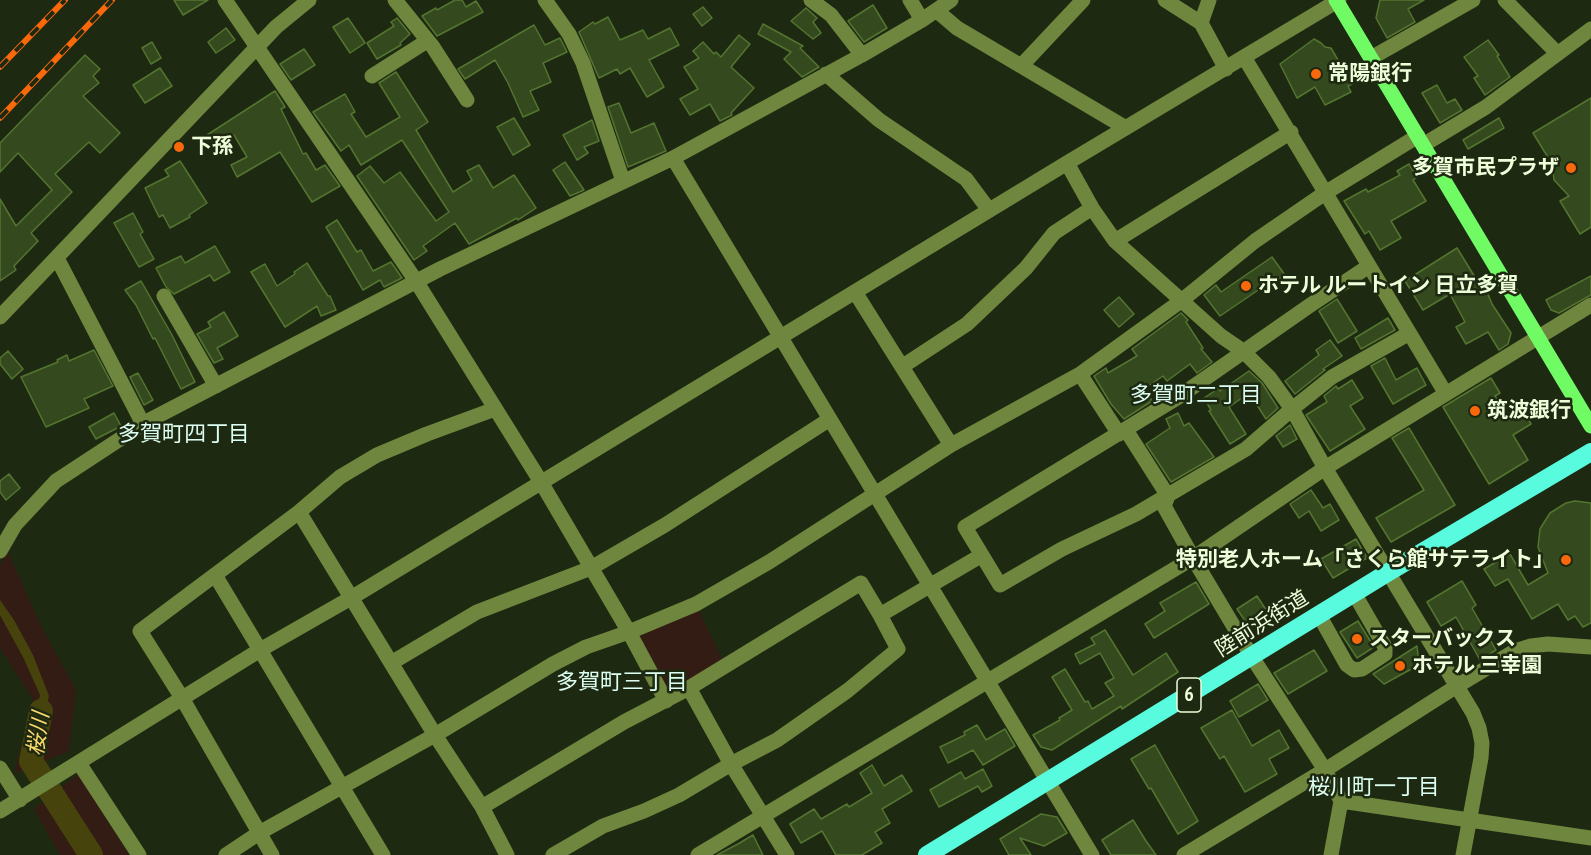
<!DOCTYPE html>
<meta charset="utf-8">
<style>
body{margin:0}
canvas{display:block;background:#1e2911}
</style>
<canvas width="1591" height="855"></canvas>
<script>
const ctx = document.querySelector('canvas').getContext('2d');
ctx.lineJoin = 'round';
function fillPath(path, color) {
  ctx.fillStyle = color;
  ctx.fill(path, 'evenodd');
}
function poly(rows) {
  const path = new Path2D();
  for (const r of rows) {
    path.moveTo(r[0], r[1]);
    for (let i = 2; i < r.length; i += 2) path.lineTo(r[i], r[i + 1]);
  }
  return path;
}
function strokePath(path, color, width, dash) {
  ctx.strokeStyle = color;
  ctx.lineWidth = width;
  ctx.lineCap = dash ? 'butt' : 'round';
  ctx.setLineDash(dash || []);
  ctx.stroke(path);
}
function label(font, color, halo, rows, align = 'center') {
  ctx.font = font + ' "PT Sans Narrow","Noto Sans JP",sans-serif';
  ctx.lineWidth = 5;
  ctx.setLineDash([]);
  ctx.textBaseline = 'middle';
  ctx.strokeStyle = halo;
  ctx.fillStyle = color;
  for (const [text, x, y, turn = 0] of rows) {
    ctx.save();
    ctx.translate(x, y);
    ctx.rotate((+turn || 0) * Math.PI / 180);
    ctx.textAlign = isNaN(turn) ? turn : align;
    if (halo) ctx.strokeText(text, 0, 0);
    ctx.fillText(text, 0, 0);
    ctx.restore();
  }
}
fillPath(poly([
 [8,552,41,626,76,690,69,751,14,774,33,700,0,648,0,565],
 [696,604,725,666,666,701,629,632],
 [78,774,129,855,60,855,34,809]
]), '#331c14');
fillPath(poly([
 [0,600,14,620,33,655,49,696,38,743,29,742,40,695,24,659,0,615]
]), '#47430c');
strokePath(poly([
 [41,711,31,761,91,855]
]), '#47430c', 24);
const building = poly([
 [174,0,208,0,183,15,174,0],
 [455,0,462,0,466,7,476,1,483,12,437,36,422,16,436,8,437,10,455,0],
 [1380,0,1424,0,1408,9,1415,22,1387,38,1376,18,1380,0],
 [873,5,887,28,864,42,848,21,873,5],
 [703,7,712,18,702,26,693,14,703,7],
 [806,8,817,18,813,22,821,33,813,39,791,21,806,8],
 [608,17,620,40,643,30,648,39,670,28,679,45,649,60,664,87,647,97,630,68,620,74,617,69,599,78,579,32,593,22,595,24,608,17],
 [348,18,365,43,350,53,333,27,348,18],
 [397,18,410,34,400,43,401,45,377,59,367,43,394,26,391,22,397,18],
 [763,24,803,46,800,48,819,67,802,77,784,59,791,52,758,34,763,24],
 [534,25,545,45,560,38,567,52,543,63,551,82,530,91,539,110,523,117,508,83,495,60,465,79,458,69,534,25],
 [226,28,235,40,216,53,208,42,226,28],
 [739,35,750,44,731,67,754,88,731,113,732,115,720,121,710,104,690,115,680,99,698,89,684,67,699,58,693,51,703,42,714,54,716,52,721,57,739,35],
 [1314,39,1321,43,1325,47,1331,48,1352,84,1348,86,1351,92,1325,105,1315,87,1297,98,1280,64,1314,39],
 [1488,40,1499,55,1497,56,1510,77,1485,95,1474,78,1478,76,1464,57,1488,40],
 [152,42,161,58,151,64,142,48,152,42],
 [304,49,315,65,291,80,280,64,304,49],
 [85,55,100,69,93,76,99,83,83,96,120,133,100,153,89,142,55,174,72,192,31,233,38,241,14,266,16,270,0,281,0,199,16,226,52,190,18,153,0,172,0,143,85,55],
 [160,68,172,86,145,103,133,85,160,68],
 [396,72,428,122,416,130,453,192,472,180,467,171,479,165,493,188,514,175,536,208,518,220,517,218,469,244,455,223,423,246,427,251,414,260,357,176,370,166,384,183,400,172,436,221,449,212,402,140,361,165,349,145,341,151,313,112,345,94,355,112,351,114,366,137,400,117,379,83,396,72],
 [1437,85,1447,103,1455,99,1462,110,1440,123,1422,93,1437,85],
 [275,91,285,107,281,109,303,154,306,153,316,170,325,165,340,186,312,202,280,152,237,177,231,165,247,157,234,135,215,147,207,135,275,91],
 [1591,98,1591,227,1580,234,1560,201,1569,196,1554,180,1552,164,1533,133,1591,98],
 [619,103,631,133,654,123,666,151,628,167,608,107,619,103],
 [514,118,530,145,513,155,497,127,514,118],
 [1499,118,1504,128,1468,149,1463,140,1499,118],
 [592,120,599,141,584,147,588,153,577,160,563,135,592,120],
 [180,161,207,203,189,215,190,217,170,228,163,215,159,217,145,188,169,176,165,170,180,161],
 [565,162,584,190,570,196,553,170,565,162],
 [1409,164,1417,177,1413,180,1426,201,1391,221,1401,238,1380,250,1369,231,1365,234,1344,201,1366,189,1368,192,1400,175,1397,171,1409,164],
 [133,213,143,232,140,234,154,259,139,267,114,223,133,213],
 [337,220,357,252,361,250,373,271,391,262,402,278,384,287,380,280,363,290,326,227,337,220],
 [215,246,230,272,214,281,210,275,174,294,166,287,156,268,181,256,185,263,215,246],
 [1457,248,1478,282,1482,280,1492,304,1511,333,1508,344,1499,350,1488,332,1466,344,1456,327,1465,322,1450,294,1423,310,1405,281,1457,248],
 [1272,257,1285,275,1271,284,1270,282,1220,316,1204,295,1216,285,1221,292,1272,257],
 [307,263,328,296,330,296,336,310,321,316,317,306,285,327,251,272,265,264,277,286,295,274,294,272,307,263],
 [1591,276,1591,295,1559,313,1551,310,1546,300,1591,276],
 [141,281,172,335,195,382,181,389,155,338,153,339,136,305,125,290,141,281],
 [1119,297,1134,314,1119,327,1104,310,1119,297],
 [1337,299,1357,331,1338,343,1319,311,1337,299],
 [224,312,238,336,217,348,223,359,214,363,197,334,211,327,208,322,224,312],
 [1181,313,1188,320,1186,322,1203,348,1201,349,1212,362,1197,373,1190,364,1167,381,1163,376,1144,389,1152,401,1124,419,1111,404,1094,376,1106,368,1108,373,1137,356,1132,349,1181,313],
 [1388,318,1395,330,1361,349,1355,338,1388,318],
 [1330,340,1342,356,1323,369,1325,370,1295,394,1285,381,1319,355,1316,350,1330,340],
 [94,350,113,386,84,399,89,408,46,427,21,377,58,362,57,360,67,355,69,361,94,350],
 [8,351,23,369,12,379,0,364,0,358,8,351],
 [1385,358,1396,380,1417,368,1426,385,1393,404,1371,366,1385,358],
 [1249,371,1262,383,1278,408,1266,419,1249,393,1229,407,1246,434,1230,444,1209,411,1211,410,1204,398,1219,388,1220,391,1249,371],
 [138,373,153,400,144,405,130,377,138,373],
 [1491,378,1500,393,1495,396,1510,420,1524,412,1531,424,1513,435,1528,460,1489,484,1443,407,1491,378],
 [1352,380,1363,398,1350,406,1365,429,1330,451,1306,415,1327,402,1324,396,1336,386,1338,389,1352,380],
 [114,413,121,426,96,439,89,427,114,413],
 [1178,413,1184,426,1189,423,1214,457,1171,482,1146,444,1170,428,1166,419,1178,413],
 [1290,425,1297,439,1283,447,1276,436,1290,425],
 [1409,428,1455,505,1391,542,1376,518,1424,490,1392,438,1409,428],
 [9,474,20,488,6,500,0,492,0,481,9,474],
 [1311,490,1323,508,1330,504,1339,520,1321,531,1309,511,1299,518,1290,504,1311,490],
 [1575,501,1591,503,1591,623,1583,627,1575,616,1568,620,1558,604,1532,619,1508,579,1495,586,1484,569,1510,554,1528,585,1548,573,1538,547,1540,529,1550,513,1566,503,1575,501],
 [1356,539,1367,558,1333,578,1321,559,1356,539],
 [1462,581,1476,605,1472,608,1496,650,1480,660,1456,617,1441,626,1427,602,1462,581],
 [1196,582,1209,604,1154,638,1145,624,1165,611,1160,603,1196,582],
 [1257,596,1270,616,1250,628,1237,609,1257,596],
 [1358,621,1374,647,1357,658,1340,632,1358,621],
 [1105,630,1133,675,1166,653,1178,672,1122,709,1121,706,1052,750,1041,747,1033,735,1060,720,1059,718,1072,710,1052,677,1065,669,1085,702,1088,701,1092,709,1114,696,1105,683,1114,678,1100,653,1080,664,1075,654,1095,644,1091,638,1105,630],
 [1417,646,1418,655,1426,661,1384,684,1373,674,1417,646],
 [1314,650,1327,671,1288,694,1274,673,1314,650],
 [1258,684,1268,700,1239,717,1230,701,1258,684],
 [1232,710,1252,746,1279,730,1289,748,1269,759,1277,774,1245,792,1224,756,1220,759,1201,728,1232,710],
 [977,725,986,740,1005,729,1015,746,983,765,973,750,948,763,940,747,965,735,964,732,977,725],
 [1155,745,1198,821,1178,834,1151,788,1149,789,1131,759,1155,745],
 [872,765,884,786,902,775,912,791,882,809,890,823,875,832,882,843,862,855,836,855,822,831,801,843,790,824,814,809,821,819,847,804,849,807,872,793,860,773,872,765],
 [983,769,992,786,982,792,978,786,939,807,930,790,961,772,965,779,983,769],
 [1041,814,1057,817,1067,833,1044,846,1020,838,1031,855,1009,855,1000,839,1041,814],
 [1133,820,1146,841,1156,855,1111,855,1102,840,1133,820],
 [753,835,763,855,717,855,738,844,753,835]
]);
fillPath(building, '#34491e');
strokePath(building, '#537530', 1.5);
strokePath(poly([
 [225,0,416,281,541,482,629,632,666,701],
 [395,0,433,47,467,100],
 [545,0,569,34,583,63,623,181],
 [811,0,831,15,862,55],
 [910,0,922,20],
 [1165,0,1201,23],
 [1209,0,1201,23,1226,69],
 [1505,0,1557,53],
 [937,11,957,28,1126,128],
 [1244,57,1446,394],
 [1371,58,1473,0],
 [1021,66,1083,0],
 [826,74,879,120,966,179,989,210],
 [372,76,427,41],
 [1423,145,1486,107,1591,29],
 [673,158,1092,855],
 [1067,163,1092,208,1115,241,1221,336,1243,351,1269,377,1292,409,1325,468,1473,713,1479,728,1482,743,1481,758,1463,855],
 [1115,241,1291,132],
 [57,258,143,424],
 [1369,266,1309,306,1180,396,965,527,1000,585,1062,549,1136,514,1246,449,1292,409,1332,377,1408,334],
 [855,292,951,445],
 [164,296,216,386],
 [0,317,276,27,309,0],
 [903,366,967,324,1026,268,1054,233,1092,208],
 [1080,374,1119,434],
 [495,409,427,434,377,455,340,477,299,512,435,735,482,807,507,855],
 [1126,430,1168,496,1164,506,1193,558,1252,657,1325,770,1341,801,1331,855],
 [0,551,15,525,56,481,146,422,440,269,673,158,862,55,922,20,951,0],
 [215,575,383,855],
 [1319,615,1347,665,1354,670,1362,669,1385,654,1385,647,1354,593],
 [391,663,477,612,591,568,665,525,830,419],
 [689,688,731,764,787,855],
 [79,763,139,855],
 [0,768,20,800],
 [1341,801,1591,838],
 [482,807,624,722,689,688,861,583,880,615],
 [0,811,260,650,351,598,1067,163,1339,0],
 [226,855,259,833,435,735,553,664,586,647,629,632,696,604,769,562,951,445,1080,374,1181,301,1255,241,1325,193,1418,136],
 [272,855,182,698,140,631,299,512],
 [553,855,603,826,644,811,679,795,731,764,777,740,847,691,898,649,880,615,982,555],
 [698,855,1193,558,1325,468,1591,305],
 [1184,855,1325,770,1457,686,1515,651,1531,646,1548,644,1591,647]
]), '#6e863d', 15);
strokePath(poly([
 [1336,0,1591,426]
]), '#70fb64', 15);
strokePath(poly([
 [927,855,1387,573,1591,452]
]), '#58fbdd', 18);
const rail = poly([
 [0,67,65,0],
 [0,118,112,0]
]);
strokePath(rail, '#f9690b', 6);
strokePath(rail, '#1e2911', 4, [11]);
for (const [x, y, r, color] of [
 [1316,74,6,"#f9690b"],
 [179,147,6,"#f9690b"],
 [1571,168,6,"#f9690b"],
 [1246,286,6,"#f9690b"],
 [1475,411,6,"#f9690b"],
 [1566,560,6,"#f9690b"],
 [1357,639,6,"#f9690b"],
 [1400,666,6,"#f9690b"]
]) {
  const dot = new Path2D();
  dot.arc(x, y, r, 0, 2 * Math.PI);
  ctx.fillStyle = color;
  ctx.fill(dot);
  strokePath(dot, '#1e2911', 2);
}
for (const [x, y, w] of [
 [1189,695,24]
]) {
  const box = new Path2D();
  box.roundRect(x - w / 2, y - 17, w, 34, 4.5);
  ctx.fillStyle = '#1e2911';
  ctx.fill(box);
  strokePath(box, '#effeda', 1.5);
}
label('bold 20px', '#effeda', null, [
 ["6",1189,695]
]);
label('bold 21px', '#effeda', '#1e2911', [
 ["常陽銀行",1328,74],
 ["下孫",191,147],
 ["多賀市民プラザ",1559,168,"right"],
 ["ホテル ルートイン 日立多賀",1258,286],
 ["筑波銀行",1487,411],
 ["特別老人ホーム「さくら館サテライト」",1554,560,"right"],
 ["スターバックス",1369,639],
 ["ホテル 三幸園",1412,666]
], 'left');
label('21px', '#effeda', '#1e2911', [
 ["陸前浜街道",1262,624,-32]
]);
label('22px', '#dcfef2', '#1e2911', [
 ["多賀町二丁目",1196,396],
 ["多賀町四丁目",184,435],
 ["多賀町三丁目",622,683],
 ["桜川町一丁目",1374,788]
]);
label('italic 22px', '#fbd86b', '#1e2911', [
 ["桜川",39,734,-82]
]);
</script>
